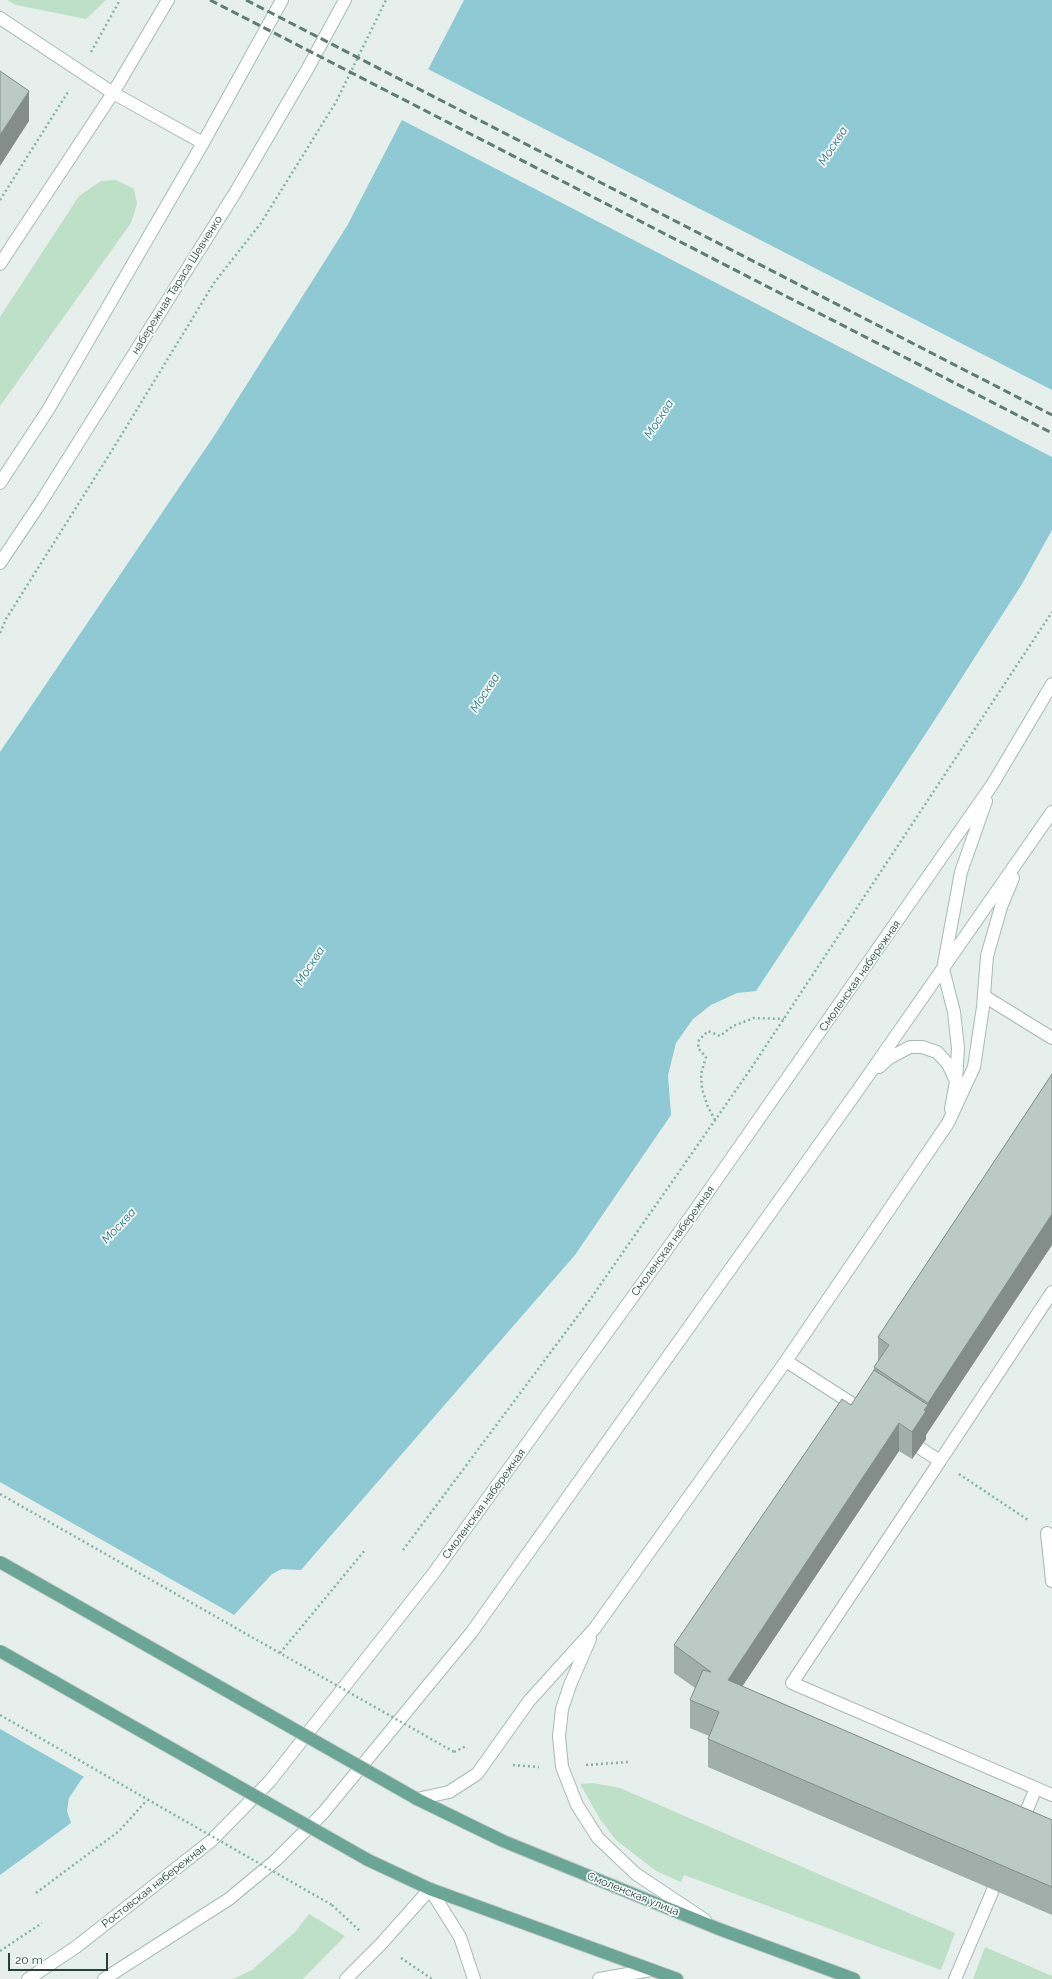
<!DOCTYPE html>
<meta charset="utf-8">
<style>
body{margin:0}
#map{position:relative;width:1052px;height:1979px;overflow:hidden;background:#e6efeb;font-family:Raleway,sans-serif}
canvas{display:block}
.scale{position:absolute;left:8px;top:1953px;width:100px;height:18px;box-sizing:border-box;border:2px solid #24423a;border-top:0;padding-left:5px;font-size:12px;line-height:14px;white-space:nowrap;color:#24423a;-webkit-text-stroke:3px #f7fbf9;paint-order:stroke}
</style>
<div id="map">
<canvas width="1052" height="1979"></canvas>
<div class="scale">20 m</div>
</div>
<script>
const ctx = document.querySelector('canvas').getContext('2d');
ctx.lineJoin = 'round';
function fillPath(path, color) {
  ctx.fillStyle = color;
  ctx.fill(path, 'evenodd');
}
function poly(rows) {
  const path = new Path2D();
  for (const r of rows) {
    path.moveTo(r[0], r[1]);
    for (let i = 2; i < r.length; i += 2) path.lineTo(r[i], r[i + 1]);
  }
  return path;
}
function strokePath(path, color, width, dash) {
  ctx.strokeStyle = color;
  ctx.lineWidth = width;
  ctx.lineCap = dash ? 'butt' : 'round';
  ctx.setLineDash(dash || []);
  ctx.stroke(path);
}
function label(font, color, halo, rows, align = 'center') {
  ctx.font = font + ' Raleway,sans-serif';
  ctx.lineWidth = 3.5;
  ctx.setLineDash([]);
  ctx.textBaseline = 'middle';
  ctx.strokeStyle = halo;
  ctx.fillStyle = color;
  for (const [text, x, y, turn = 0] of rows) {
    ctx.save();
    ctx.translate(x, y);
    ctx.rotate((+turn || 0) * Math.PI / 180);
    ctx.textAlign = isNaN(turn) ? turn : align;
    if (halo) ctx.strokeText(text, 0, 0);
    ctx.fillText(text, 0, 0);
    ctx.restore();
  }
}
fillPath(poly([
 [7,0,106,0,86,19,16,5],
 [116,180,134,189,137,204,131,223,0,406,0,317,79,196,101,181],
 [593,1783,620,1788,955,1933,941,1970,684,1875,681,1882,656,1871,616,1840,600,1819,580,1784],
 [309,1914,345,1936,303,1979,233,1979,252,1970,295,1932],
 [985,1947,1052,1976,1052,1979,973,1979]
]), '#bfe0c8');
fillPath(poly([
 [464,0,1052,0,1052,530,1022,584,932,724,756,991,737,993,711,1005,693,1019,676,1043,668,1075,671,1115,575,1255,301,1570,282,1569,272,1574,81,1780,69,1798,67,1811,71,1823,0,1875,0,752,216,433,347,226]
]), '#8ec9d4');
fillPath(poly([
 [426,68,1052,390,1052,457,400,119],
 [0,1482,236,1616,86,1778,0,1729]
]), '#e6efeb');
const service = poly([
 [0,18,113,93],
 [984,996,1052,1038],
 [786,1361,865,1412],
 [920,1448,940,1461,1052,1292],
 [940,1461,792,1683,1052,1795],
 [1021,1824,1036,1788],
 [955,1979,993,1890]
]);
const minor = poly([
 [113,93,203,143],
 [0,264,113,93,168,0],
 [1047,1533,1052,1581],
 [430,1889,460,1937,474,1979],
 [599,1979,651,1970]
]);
const secondary = poly([
 [0,483,48,410,203,143,282,0],
 [0,563,41,502,235,193,308,68,345,0],
 [879,1067,889,1058,910,1047,922,1047,937,1052,948,1064,954,1077],
 [951,1109,956,1081,958,1048,954,1012,943,969,961,872,986,801],
 [590,1639,570,1685,562,1709,559,1736,562,1767,577,1805,598,1838,636,1874,705,1920],
 [417,1799,449,1792,477,1774,529,1701,595,1628,786,1361,948,1123,974,1067,983,1007,987,956,1001,907,1013,878],
 [28,1979,76,1947,211,1841,270,1781,433,1574,696,1209,992,785,1052,684],
 [104,1979,229,1899,276,1860,323,1813,471,1633,858,1090,1052,812],
 [346,1979,381,1944,430,1889]
]);
const primary = poly([
 [417,1799,503,1841,719,1929,854,1979],
 [368,1860,430,1889,677,1979]
]);
strokePath(service, '#a8b8b2', 14);
strokePath(minor, '#a8b8b2', 14);
strokePath(secondary, '#a4bbb3', 14);
strokePath(primary, '#c2cac8', 14);
strokePath(poly([
 [91,52,120,0],
 [0,200,68,92],
 [0,633,6,619,111,452,214,283,261,223,336,102,386,0],
 [715,1120,708,1107,702,1089,701,1074,706,1057,698,1048,699,1040,708,1031,720,1036,733,1026,754,1018,784,1019],
 [959,1474,1028,1520],
 [403,1550,589,1301,750,1070,1052,612],
 [280,1653,365,1550],
 [454,1752,466,1746],
 [513,1765,539,1767],
 [586,1765,629,1762],
 [36,1893,119,1831,147,1800],
 [332,1905,360,1931],
 [0,1951,42,1923],
 [401,1958,432,1979]
]), '#86b3a5', 2.5, [2, 3]);
strokePath(service, '#fff', 12);
strokePath(minor, '#fff', 12);
strokePath(secondary, '#fff', 12);
strokePath(primary, '#6aa596', 12);
strokePath(poly([
 [210,0,1052,433],
 [246,0,1052,415]
]), '#5f7d75', 3, [8, 4]);
const primaryBridge = poly([
 [0,1562,417,1799],
 [0,1651,368,1860]
]);
strokePath(primaryBridge, '#c2cac8', 14, []);
strokePath(poly([
 [0,1494,454,1752],
 [0,1715,332,1905]
]), '#86b3a5', 2.5, [2, 3]);
strokePath(primaryBridge, '#6aa596', 12);
fillPath(poly([
 [1052,1074,1052,1245,926,1435,926,1439,912,1459,899,1451,742,1686,1052,1820,1052,1915,708,1767,708,1739,709,1736,690,1728,690,1700,695,1688,674,1673,674,1645,851,1405,874,1370,874,1367,878,1362,878,1337]
]), '#a1aea9');
fillPath(poly([
 [29,91,29,121,0,166,0,135],
 [1052,1214,1052,1245,926,1435,926,1439,912,1459,912,1432,928,1405,928,1403],
 [899,1423,899,1451,728,1708,728,1680]
]), '#838d89');
const building = poly([
 [0,71,29,91,0,135,0,71],
 [1052,1074,1052,1214,928,1403,874,1367,889,1345,878,1337,1052,1074],
 [874,1370,928,1405,924,1410,926,1411,912,1432,899,1423,728,1680,1052,1820,1052,1887,708,1739,719,1712,690,1700,703,1670,711,1672,674,1645,842,1399,851,1405,874,1370]
]);
fillPath(building, '#bbcac4');
strokePath(building, '#838d89', 1);
label('11px', '#24423a', '#f7fbf9', [
 ["набережная Тараса Шевченко",177,285,-58],
 ["Смоленская набережная",860,976,-55],
 ["Смоленская набережная",673,1241,-54],
 ["Смоленская набережная",484,1504,-54],
 ["Ростовская набережная",154,1886,-38],
 ["Смоленская улица",633,1894,22]
]);
label('italic 12px', '#1c6f80', '#f7fbf9', [
 ["Москва",833,146,-57],
 ["Москва",659,419,-57],
 ["Москва",485,693,-57],
 ["Москва",310,966,-57],
 ["Москва",119,1226,-47]
]);
</script>
